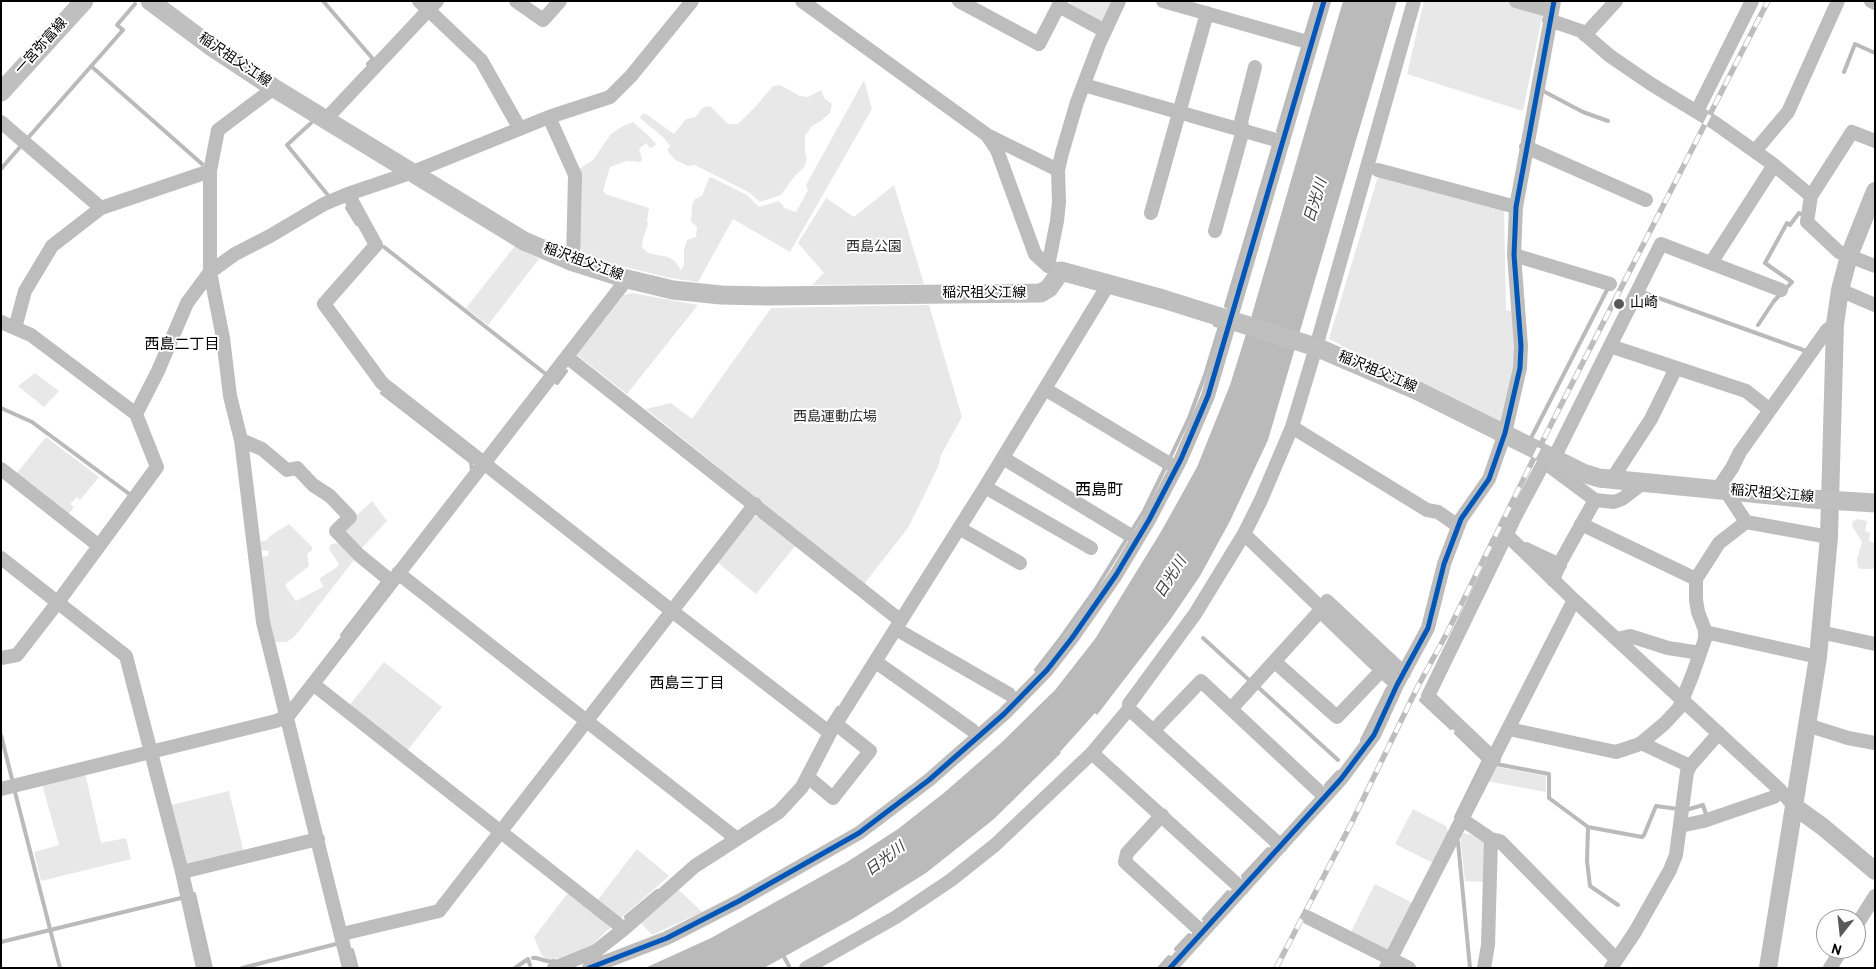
<!DOCTYPE html>
<meta charset="utf-8">
<style>
body{margin:0}
#map{position:relative;width:1876px;height:969px;overflow:hidden;background:#fff;font-family:Overpass,sans-serif}
canvas{display:block}
.frame{position:absolute;inset:0;border:2px solid #000;pointer-events:none}
.north{position:absolute;left:1816px;top:909px;width:50px;height:50px;box-sizing:border-box;background:#fff;border:1px solid #999;border-radius:50%;rotate:196deg;font-size:14px;font-weight:700;line-height:20px;text-align:center;color:#000}
.north::after{content:'';display:block;margin:auto;width:18px;height:22px;background:#595959;clip-path:polygon(50% 0,100% 100%,50% 72%,0 100%)}
</style>
<div id="map">
<canvas width="1876" height="969"></canvas>
<div class="frame"></div>
<div class="north">N</div>
</div>
<script>
const ctx = document.querySelector('canvas').getContext('2d');
ctx.lineJoin = 'round';
function fillPath(path, color) {
  ctx.fillStyle = color;
  ctx.fill(path, 'evenodd');
}
function poly(rows) {
  const path = new Path2D();
  for (const r of rows) {
    path.moveTo(r[0], r[1]);
    for (let i = 2; i < r.length; i += 2) path.lineTo(r[i], r[i + 1]);
  }
  return path;
}
function strokePath(path, color, width, dash) {
  ctx.strokeStyle = color;
  ctx.lineWidth = width;
  ctx.lineCap = dash ? 'butt' : 'round';
  ctx.setLineDash(dash || []);
  ctx.stroke(path);
}
function label(font, color, halo, rows, align = 'center') {
  ctx.font = font + ' Overpass,"Noto Sans JP",sans-serif';
  ctx.lineWidth = 4;
  ctx.setLineDash([]);
  ctx.textBaseline = 'middle';
  ctx.strokeStyle = halo;
  ctx.fillStyle = color;
  for (const [text, x, y, turn = 0] of rows) {
    ctx.save();
    ctx.translate(x, y);
    ctx.rotate((+turn || 0) * Math.PI / 180);
    ctx.textAlign = isNaN(turn) ? turn : align;
    if (halo) ctx.strokeText(text, 0, 0);
    ctx.fillText(text, 0, 0);
    ctx.restore();
  }
}
fillPath(poly([
 [1070,1,1115,1,1106,20,1100,22,1071,6],
 [1424,1,1506,1,1543,12,1523,111,1407,74],
 [864,80,872,109,790,252,733,219,698,282,670,278,609,263,584,253,580,248,579,169,593,160,611,134,623,126,633,122,649,136,656,144,652,148,649,147,646,143,639,149,642,158,641,162,627,161,610,167,603,191,605,194,649,208,647,220,648,224,643,239,642,247,648,253,668,257,675,261,681,270,684,265,684,249,687,240,696,237,697,227,691,221,692,206,695,199,702,196,709,178,711,177,747,195,759,207,778,201,783,205,784,208,796,212,808,190,806,185],
 [780,85,800,96,808,97,821,90,825,99,832,104,830,113,821,121,812,126,805,136,805,151,807,159,804,167,794,177,781,195,760,202,750,193,695,165,688,166,675,160,667,150,670,146,664,138,640,118,642,114,646,114,674,134,686,119,696,117,702,108,710,106,728,124,738,124,756,106,773,86],
 [1379,173,1504,209,1506,310,1513,311,1516,358,1505,419,1496,424,1329,339],
 [894,185,924,284,812,285,824,273,798,243,826,198,854,217],
 [515,246,539,259,488,325,466,308],
 [632,293,698,305,627,394,577,355,624,295],
 [929,305,962,417,941,455,938,467,908,528,864,584,646,409,671,403,692,419,771,308],
 [35,373,59,391,44,407,18,386],
 [46,437,99,477,80,500,77,497,70,504,74,507,68,515,16,474],
 [372,501,387,521,361,549,344,531,343,528],
 [754,517,760,517,796,545,756,594,717,562,749,519],
 [1858,519,1867,521,1865,531,1870,533,1869,541,1875,543,1875,568,1872,569,1861,569,1858,567,1857,559,1862,542,1852,526,1853,521],
 [289,524,312,547,312,550,307,554,309,566,286,584,286,587,296,601,323,587,320,580,320,578,337,567,339,564,329,549,331,544,339,543,354,560,295,636,287,642,273,642,269,623,260,557,268,556,269,551,260,550,259,542,267,540,270,536],
 [384,662,442,707,406,752,348,707],
 [1493,766,1546,776,1546,792,1486,781],
 [85,773,101,843,126,838,131,859,41,881,34,852,59,845,42,784],
 [229,791,244,853,187,865,171,805],
 [1413,809,1446,826,1449,834,1433,863,1395,844],
 [1463,833,1484,838,1487,882,1465,881,1460,835],
 [637,849,669,876,620,919,596,902],
 [1375,884,1413,903,1387,953,1351,932],
 [678,889,702,912,652,935,640,922],
 [568,893,611,927,592,945,551,961,542,956,534,937]
]), '#e8e8e8');
fillPath(poly([
 [1343,1,1397,1,1268,440,1230,521,1200,576,1170,620,1097,715,1095,713,1060,752,1061,753,994,819,926,873,854,918,764,968,645,968,711,938,847,862,898,829,945,792,1001,743,1055,690,1095,639,1162,530,1197,467,1230,385,1251,318]
]), '#bababa');
strokePath(poly([
 [323,1,373,59,368,64],
 [1306,34,1316,1],
 [91,66,202,164],
 [1844,72,1855,44,1875,53],
 [1543,91,1583,112,1608,121],
 [311,123,287,145,327,194],
 [1278,131,1303,47],
 [27,139,123,30,117,25,135,4],
 [1,169,20,147],
 [347,208,357,224],
 [384,247,547,375],
 [1642,292,1806,351],
 [1226,306,1274,145],
 [1758,325,1774,301,1792,282,1765,263,1787,223,1790,225,1799,213,1803,215],
 [557,383,566,371],
 [382,393,471,462,472,470],
 [1,408,32,422,128,493],
 [1530,440,1608,288,1606,287],
 [1169,460,1189,418,1205,375,1220,326,1215,325],
 [342,635,382,583],
 [1203,638,1249,680],
 [1036,670,1060,639,1095,590,1144,511,1166,466],
 [1259,688,1338,760],
 [1421,700,1451,728],
 [829,722,838,708],
 [1,735,12,779],
 [1362,740,1388,688],
 [1496,764,1549,774,1549,798,1588,827,1587,861,1590,886,1618,905],
 [1326,785,1338,772],
 [15,792,60,968],
 [1686,810,1703,805,1707,817],
 [1456,817,1484,760,1456,733],
 [1588,827,1642,837,1644,835,1656,806,1678,809],
 [1458,842,1470,968],
 [1243,876,1268,849],
 [191,895,194,894,211,968],
 [626,917,657,891],
 [1204,919,1228,892],
 [1,942,181,898],
 [1176,949,1189,935],
 [352,950,357,968],
 [783,955,789,966],
 [533,958,536,958,551,962,554,961],
 [242,968,336,944],
 [515,968,528,959,530,965],
 [1159,968,1169,957]
]), '#bababa', 4);
strokePath(poly([
 [419,1,481,60,520,129],
 [516,1,543,20,560,1],
 [802,1,987,135,997,150,1035,254,1048,266,1061,271],
 [959,1,1039,44,1061,1],
 [1163,1,1311,43],
 [1516,1,1551,11],
 [1871,1,1875,3],
 [1059,6,1105,31],
 [1549,20,1581,31,1610,56,1651,84,1715,123,1774,165,1811,196,1807,222,1839,252,1875,266],
 [1585,35,1616,1],
 [1084,85,1283,142],
 [274,88,218,130,210,171,210,272,223,338,230,396,241,440,263,622,349,968],
 [1697,111,1752,1],
 [549,117,575,175,573,262],
 [326,119,437,1],
 [1,122,101,208,210,171],
 [989,136,1058,170],
 [1526,147,1646,200],
 [1755,151,1788,112,1838,1],
 [1378,170,1516,207],
 [348,194,376,245,324,304,382,383,672,611,830,733],
 [1811,196,1852,132,1875,141],
 [1151,213,1207,13],
 [1215,231,1243,130,1241,122,1255,67],
 [1514,255,1610,284],
 [1711,263,1774,165],
 [1048,266,1057,221,1059,202,1058,170,1062,153,1077,102,1099,44,1119,1],
 [1840,290,1875,305],
 [1,322,31,335,136,414,157,467,58,602,17,655,1,658],
 [15,328,25,291,52,246,101,208],
 [1610,346,1746,391,1770,410],
 [567,357,901,621],
 [1045,389,1168,463],
 [136,414,158,371,187,303,210,272,235,254,270,236,324,204,348,194,413,172,549,117,610,97,631,76,692,1],
 [1292,427,1427,510,1438,512,1458,526],
 [241,440,262,449,287,470,297,468,313,485,330,496,350,517,336,531,359,555,392,582],
 [1003,458,1128,534],
 [1554,458,1661,244,1781,290],
 [1544,462,1595,500,1561,561,1553,580],
 [1,469,99,546],
 [1612,479,1651,419,1676,368],
 [985,487,1091,548],
 [1717,490,1732,468,1740,452,1770,410,1827,330,1835,324],
 [1725,490,1746,522,1829,537],
 [1595,500,1614,502,1622,499,1643,483],
 [1581,524,1696,579],
 [959,528,1020,563],
 [1244,534,1318,605,1320,611,1397,685],
 [1507,535,1574,600,1780,790,1794,806],
 [1526,549,1560,565],
 [1,558,126,656,182,872,203,968],
 [398,573,737,839],
 [1327,601,1404,673],
 [896,629,1009,694],
 [1705,632,1818,657],
 [1820,632,1875,644],
 [1617,639,1630,636,1668,648,1700,653],
 [876,662,972,730],
 [1275,662,1337,717,1382,670],
 [313,684,624,929],
 [1129,709,1281,846],
 [1231,709,1320,611],
 [1807,725,1848,738,1875,743],
 [1509,729,1616,752,1640,744,1664,724,1679,708,1692,676,1705,639,1705,630,1698,612,1696,600,1696,579,1719,543,1746,522],
 [1153,731,1201,681,1325,797],
 [1641,743,1690,766],
 [1092,753,1242,889],
 [1494,759,1428,696,1516,515,1548,455],
 [808,777,833,798,870,751,836,724],
 [1,789,276,721,288,716,627,279],
 [1162,815,1127,853,1125,862,1202,932],
 [1463,820,1491,839,1500,841,1616,959],
 [1680,826,1704,821,1774,797,1780,790],
 [182,872,318,839],
 [1309,918,1409,968],
 [1856,926,1875,896],
 [342,934,439,911,755,504],
 [554,968,596,951,624,929,695,866,779,812,802,787,830,733,985,487,1108,285],
 [589,968,667,938,739,901,859,833,929,780,1004,714,1047,670,1072,638,1116,575,1149,520,1181,459,1208,396,1324,1],
 [806,968,896,917,951,880,995,845,1092,753,1129,709,1129,704,1195,614,1244,534,1261,500,1292,427,1316,347,1414,1],
 [1170,968,1341,779,1374,735,1397,685,1428,628,1444,564,1461,519,1489,479,1505,433,1520,368,1521,346,1514,255,1516,207,1554,1],
 [1386,968,1574,600],
 [1484,968,1488,945,1491,839],
 [1611,968,1635,932,1670,870,1676,855,1687,772,1690,766,1719,733],
 [1830,968,1842,949]
]), '#bdbdbd', 14);
strokePath(poly([
 [1794,806,1823,827,1875,871],
 [1768,968,1818,657,1829,537,1835,324,1840,290,1849,256,1875,191]
]), '#bdbdbd', 18);
strokePath(poly([
 [150,1,209,45,274,88,524,241,573,262,627,279,673,290,721,295,766,296,1041,293,1049,288,1061,271,1163,299,1316,347,1416,390,1583,473,1599,478,1811,499,1875,503],
 [1,92,84,1]
]), '#bfbfbf', 19);
const rail = poly([
 [1276,968,1351,824,1417,688,1447,633,1538,450,1768,1]
]);
strokePath(rail, '#bdbdbd', 5.5);
strokePath(rail, '#fff', 4, [11]);
strokePath(poly([
 [589,968,667,938,739,901,859,833,929,780,1004,714,1047,670,1072,638,1116,575,1149,520,1181,459,1208,396,1324,1],
 [1170,968,1341,779,1374,735,1397,685,1428,628,1444,564,1461,519,1489,479,1505,433,1520,368,1521,346,1514,255,1516,207,1554,1]
]), '#0057b8', 5);
for (const [x, y, r, color] of [
 [1619,304,6,"#595959"]
]) {
  const dot = new Path2D();
  dot.arc(x, y, r, 0, 2 * Math.PI);
  ctx.fillStyle = color;
  ctx.fill(dot);
  strokePath(dot, '#fff', 2);
}
label('14px', '#000', '#fff', [
 ["一宮弥富線",42,47,-48],
 ["稲沢祖父江線",234,61,34],
 ["稲沢祖父江線",583,263,20],
 ["稲沢祖父江線",984,294],
 ["稲沢祖父江線",1377,373,23],
 ["稲沢祖父江線",1772,495,5]
]);
label('14px', '#2c2c2c', '#fff', [
 ["西島公園",874,248],
 ["西島運動広場",835,418]
]);
label('14px', '#000', '#fff', [
 ["山崎",1630,304]
], 'left');
label('italic 15px', '#3d3d3d', '#fff', [
 ["日光川",1317,201,-73],
 ["日光川",1172,578,-58],
 ["日光川",886,860,-37]
]);
label('15px', '#000', '#fff', [
 ["西島二丁目",182,346],
 ["西島三丁目",687,685]
]);
label('16px', '#000', '#fff', [
 ["西島町",1099,492]
]);
</script>
